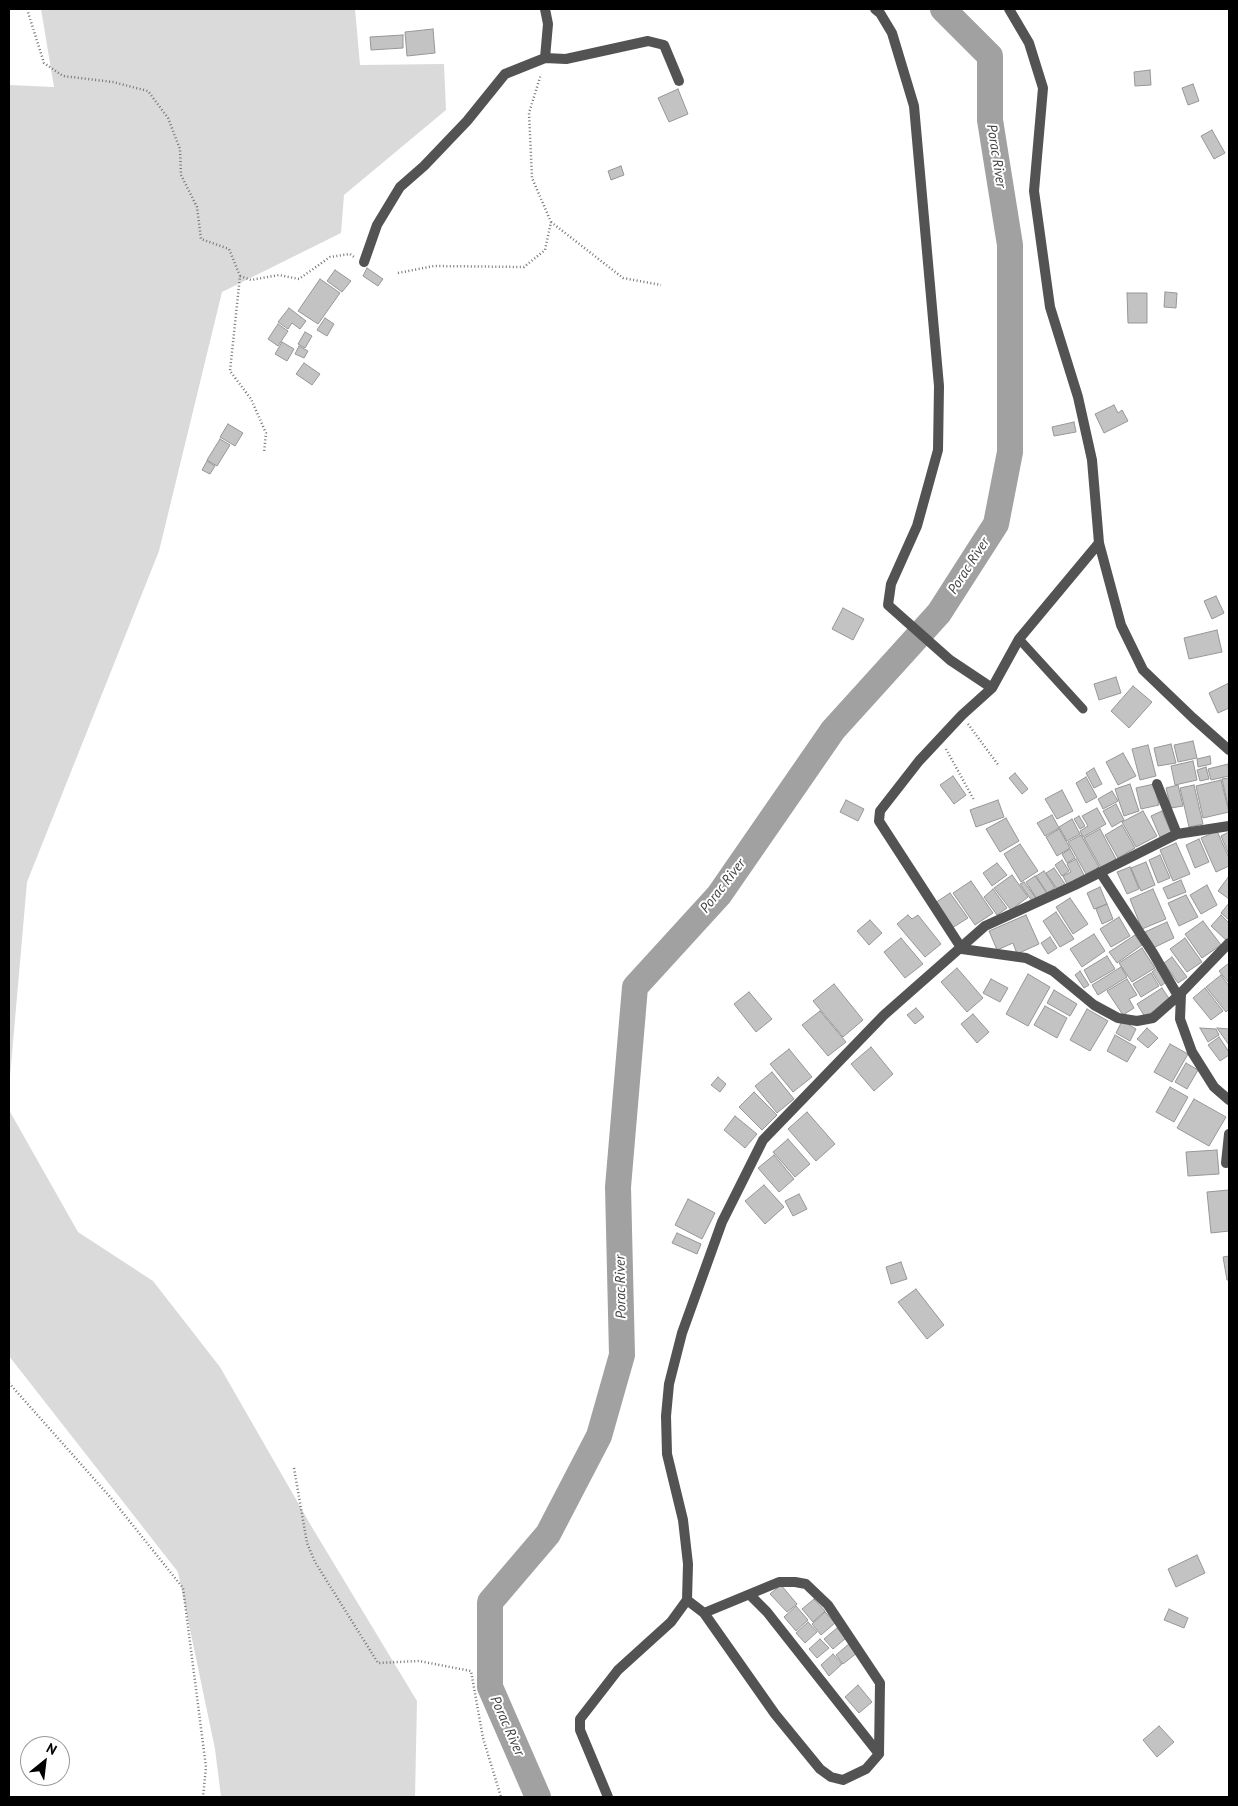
<!DOCTYPE html>
<style>
body{margin:0}
#map{position:relative;width:1238px;height:1806px;overflow:hidden;background:#fff;font-family:"PT Sans",sans-serif}
canvas{display:block}
.frame{position:absolute;inset:0;border:10px solid #000;pointer-events:none}
.north{position:absolute;left:20px;top:1736px;width:50px;height:50px;box-sizing:border-box;background:#fff;border:1px solid #999;border-radius:50%;rotate:29deg;font-size:14px;font-weight:700;line-height:20px;text-align:center;color:#000}
.north::after{content:'';display:block;margin:auto;width:18px;height:22px;background:#000;clip-path:polygon(50% 0,100% 100%,50% 72%,0 100%)}
</style>
<div id="map">
<canvas width="1238" height="1806"></canvas>
<div class="frame"></div>
<div class="north">N</div>
</div>
<script>
const ctx = document.querySelector('canvas').getContext('2d');
ctx.lineJoin = 'round';
function fillPath(path, color) {
  ctx.fillStyle = color;
  ctx.fill(path, 'evenodd');
}
function poly(rows) {
  const path = new Path2D();
  for (const r of rows) {
    path.moveTo(r[0], r[1]);
    for (let i = 2; i < r.length; i += 2) path.lineTo(r[i], r[i + 1]);
  }
  return path;
}
function strokePath(path, color, width, dash) {
  ctx.strokeStyle = color;
  ctx.lineWidth = width;
  ctx.lineCap = dash ? 'butt' : 'round';
  ctx.setLineDash(dash || []);
  ctx.stroke(path);
}
function label(font, color, halo, rows, align = 'center') {
  ctx.font = font + ' "PT Sans",sans-serif';
  ctx.lineWidth = 4;
  ctx.setLineDash([]);
  ctx.textBaseline = 'middle';
  ctx.strokeStyle = halo;
  ctx.fillStyle = color;
  for (const [text, x, y, turn = 0] of rows) {
    ctx.save();
    ctx.translate(x, y);
    ctx.rotate((+turn || 0) * Math.PI / 180);
    ctx.textAlign = isNaN(turn) ? turn : align;
    if (halo) ctx.strokeText(text, 0, 0);
    ctx.fillText(text, 0, 0);
    ctx.restore();
  }
}
fillPath(poly([
 [41,9,355,9,360,65,444,64,446,110,344,195,341,233,222,292,159,551,27,882,9,1088,9,85,54,87],
 [9,1110,78,1232,153,1281,220,1367,313,1529,417,1701,415,1797,221,1797,215,1749,178,1572,9,1356]
]), '#dadada');
strokePath(poly([
 [538,1797,490,1687,490,1602,548,1534,599,1436,622,1355,618,1187,635,987,719,895,833,730,939,613,996,524,1010,452,1010,245,990,120,990,56,943,9]
]), '#a1a1a1', 26);
const building = poly([
 [433,29,435,53,407,56,405,32,433,29],
 [403,35,403,48,371,50,370,37,403,35],
 [1150,70,1151,85,1135,86,1134,72,1150,70],
 [1193,84,1199,101,1188,105,1182,88,1193,84],
 [678,89,688,114,669,122,658,98,678,89],
 [1212,130,1225,153,1214,159,1201,136,1212,130],
 [621,166,624,175,611,180,608,171,621,166],
 [367,268,383,279,378,286,363,276,367,268],
 [335,270,351,281,342,292,327,281,335,270],
 [320,279,340,293,318,324,298,311,320,279],
 [1165,292,1177,293,1176,308,1164,307,1165,292],
 [1127,293,1147,293,1147,323,1128,323,1127,293],
 [289,308,306,321,300,329,292,323,288,329,278,322,289,308],
 [325,318,334,324,327,336,317,330,325,318],
 [278,324,288,331,278,346,268,339,278,324],
 [305,332,312,336,305,348,298,344,305,332],
 [282,342,294,349,287,361,275,354,282,342],
 [299,346,308,351,304,358,295,354,299,346],
 [304,363,320,374,312,385,296,374,304,363],
 [1114,405,1118,413,1122,410,1128,421,1104,433,1095,414,1114,405],
 [1074,422,1076,432,1054,436,1052,427,1074,422],
 [228,424,243,433,235,446,220,437,228,424],
 [220,439,230,445,217,466,207,460,220,439],
 [207,461,215,466,210,474,202,470,207,461],
 [1216,596,1224,613,1212,619,1204,601,1216,596],
 [843,608,864,619,853,640,832,629,843,608],
 [1217,630,1222,652,1189,659,1184,638,1217,630],
 [1116,677,1121,693,1099,700,1094,684,1116,677],
 [1229,683,1229,708,1218,713,1209,693,1229,683],
 [1133,686,1152,702,1129,728,1111,711,1133,686],
 [1193,741,1197,758,1178,762,1174,745,1193,741],
 [1171,744,1176,763,1158,766,1154,748,1171,744],
 [1148,745,1156,776,1140,780,1132,749,1148,745],
 [1123,753,1136,776,1118,785,1106,762,1123,753],
 [1210,756,1211,764,1198,767,1197,759,1210,756],
 [1193,761,1197,780,1175,785,1171,766,1193,761],
 [1228,764,1229,776,1211,780,1208,769,1228,764],
 [1206,767,1209,779,1200,781,1197,770,1206,767],
 [1094,768,1102,784,1094,788,1086,773,1094,768],
 [1015,773,1028,789,1022,794,1009,778,1015,773],
 [953,776,966,795,954,804,940,785,953,776],
 [1086,777,1097,797,1086,803,1076,783,1086,777],
 [1229,778,1229,810,1222,779,1229,778],
 [1221,780,1229,812,1203,818,1196,786,1221,780],
 [1130,784,1139,811,1124,816,1115,789,1130,784],
 [1154,784,1159,805,1141,809,1136,788,1154,784],
 [1178,785,1183,806,1171,808,1166,788,1178,785],
 [1194,785,1203,824,1189,827,1180,788,1194,785],
 [1062,790,1073,811,1057,819,1045,799,1062,790],
 [1112,791,1118,801,1103,809,1098,799,1112,791],
 [846,800,864,809,858,821,840,812,846,800],
 [998,800,1004,817,976,827,970,810,998,800],
 [1116,804,1124,820,1112,827,1103,811,1116,804],
 [1097,808,1106,824,1083,837,1080,831,1088,826,1082,816,1097,808],
 [1143,811,1157,836,1136,847,1122,822,1143,811],
 [1162,811,1171,832,1160,837,1151,816,1162,811],
 [1052,815,1059,828,1045,836,1037,823,1052,815],
 [1079,816,1085,826,1080,829,1074,819,1079,816],
 [1006,818,1019,841,1000,852,986,829,1006,818],
 [1072,819,1080,834,1067,841,1059,827,1072,819],
 [1122,825,1135,848,1118,858,1105,835,1122,825],
 [1059,829,1070,848,1057,856,1046,837,1059,829],
 [1100,829,1116,859,1101,868,1084,838,1100,829],
 [1217,831,1229,858,1229,866,1216,872,1201,838,1217,831],
 [1229,832,1229,855,1221,836,1229,832],
 [1081,835,1099,867,1086,874,1068,842,1081,835],
 [1199,839,1209,862,1195,868,1186,845,1199,839],
 [1176,843,1190,874,1173,881,1160,850,1176,843],
 [1020,844,1038,871,1021,882,1004,854,1020,844],
 [1070,849,1075,858,1067,863,1062,854,1070,849],
 [1160,855,1170,878,1158,883,1149,860,1160,855],
 [1076,859,1084,875,1067,884,1063,876,1071,872,1067,864,1076,859],
 [1062,860,1069,871,1062,876,1055,865,1062,860],
 [1146,862,1155,885,1141,891,1131,868,1146,862],
 [997,863,1007,875,992,886,983,873,997,863],
 [1130,867,1139,889,1127,894,1117,872,1130,867],
 [1054,868,1065,884,1057,889,1046,873,1054,868],
 [1044,871,1055,888,1047,893,1036,876,1044,871],
 [1012,875,1028,897,1011,910,994,888,1012,875],
 [1035,876,1047,893,1037,899,1026,882,1035,876],
 [1229,876,1229,899,1218,891,1229,876],
 [1181,880,1186,892,1168,899,1163,888,1181,880],
 [971,881,993,913,975,925,953,893,971,881],
 [1024,882,1036,898,1032,901,1020,884,1024,882],
 [1207,885,1217,905,1201,914,1190,895,1207,885],
 [1100,887,1107,904,1094,909,1087,893,1100,887],
 [993,889,1007,908,997,915,984,897,993,889],
 [1153,889,1166,919,1142,929,1130,899,1153,889],
 [950,893,968,918,952,928,935,903,950,893],
 [1186,895,1198,917,1179,926,1168,903,1186,895],
 [1070,898,1088,924,1073,934,1056,907,1070,898],
 [1229,903,1229,920,1221,913,1229,903],
 [1107,904,1113,919,1102,924,1096,909,1107,904],
 [1056,912,1074,939,1060,947,1043,921,1056,912],
 [908,915,912,919,918,915,941,944,925,957,897,924,908,915],
 [1026,915,1039,944,1017,954,1013,943,997,950,989,931,1026,915],
 [1221,915,1229,923,1229,939,1227,941,1211,926,1221,915],
 [1119,917,1130,936,1111,947,1100,929,1119,917],
 [870,920,882,933,869,945,857,931,870,920],
 [1203,921,1221,945,1202,958,1185,934,1203,921],
 [1167,922,1174,938,1153,948,1145,932,1167,922],
 [1094,934,1105,951,1082,967,1070,949,1094,934],
 [1135,935,1142,945,1117,963,1109,952,1135,935],
 [1050,937,1057,948,1048,954,1041,943,1050,937],
 [901,938,923,964,905,978,884,952,901,938],
 [1185,938,1202,962,1187,972,1170,949,1185,938],
 [1142,948,1155,968,1132,982,1119,963,1142,948],
 [1107,956,1115,969,1091,983,1084,970,1107,956],
 [1172,957,1187,977,1178,983,1164,963,1172,957],
 [1229,963,1229,983,1219,971,1229,963],
 [1121,967,1127,977,1098,995,1092,985,1121,967],
 [957,968,983,998,967,1012,941,982,957,968],
 [1157,968,1166,982,1161,986,1152,972,1157,968],
 [1080,971,1089,985,1084,988,1075,975,1080,971],
 [1151,973,1159,986,1141,997,1133,984,1151,973],
 [1028,974,1050,987,1028,1026,1006,1014,1028,974],
 [1221,975,1229,986,1229,1009,1226,1012,1206,987,1221,975],
 [991,979,1008,988,1000,1002,983,993,991,979],
 [1127,979,1137,995,1129,999,1134,1008,1123,1015,1107,991,1127,979],
 [834,984,863,1020,843,1037,813,1001,834,984],
 [1162,988,1170,1000,1145,1017,1137,1004,1162,988],
 [1205,988,1223,1011,1211,1020,1193,998,1205,988],
 [1054,990,1077,1004,1070,1016,1047,1003,1054,990],
 [749,992,772,1019,756,1032,734,1004,749,992],
 [1045,1006,1067,1018,1057,1038,1034,1025,1045,1006],
 [916,1008,924,1017,915,1024,907,1015,916,1008],
 [1087,1009,1108,1021,1090,1051,1070,1040,1087,1009],
 [820,1011,846,1042,828,1056,802,1025,820,1011],
 [973,1014,989,1032,977,1043,961,1024,973,1014],
 [1122,1021,1136,1029,1130,1041,1116,1033,1122,1021],
 [1147,1028,1158,1038,1148,1048,1137,1039,1147,1028],
 [1200,1028,1216,1029,1219,1035,1208,1042,1200,1028],
 [1217,1028,1229,1029,1229,1045,1217,1028],
 [1115,1035,1136,1047,1127,1062,1107,1051,1115,1035],
 [1219,1037,1229,1052,1229,1055,1220,1061,1208,1045,1219,1037],
 [1170,1044,1188,1054,1172,1082,1154,1072,1170,1044],
 [871,1047,893,1074,874,1091,851,1064,871,1047],
 [789,1049,812,1077,793,1092,770,1064,789,1049],
 [1186,1063,1198,1070,1187,1089,1175,1082,1186,1063],
 [772,1072,794,1099,777,1113,755,1086,772,1072],
 [718,1077,726,1084,720,1092,711,1085,718,1077],
 [1170,1087,1188,1097,1174,1122,1156,1112,1170,1087],
 [754,1092,777,1115,762,1130,739,1107,754,1092],
 [1194,1099,1226,1117,1209,1146,1177,1128,1194,1099],
 [807,1112,835,1144,816,1161,788,1129,807,1112],
 [735,1116,757,1134,745,1148,724,1130,735,1116],
 [788,1139,810,1164,795,1177,773,1152,788,1139],
 [1217,1150,1219,1174,1188,1176,1186,1152,1217,1150],
 [774,1155,794,1179,779,1192,758,1168,774,1155],
 [764,1185,784,1207,765,1224,745,1201,764,1185],
 [1229,1190,1229,1231,1211,1233,1207,1192,1229,1190],
 [799,1194,807,1209,793,1216,785,1201,799,1194],
 [688,1199,715,1213,702,1239,675,1225,688,1199],
 [677,1233,701,1244,697,1254,672,1243,677,1233],
 [1229,1256,1229,1280,1227,1280,1223,1257,1229,1256],
 [901,1262,907,1279,891,1284,886,1267,901,1262],
 [916,1289,944,1325,927,1339,898,1302,916,1289],
 [1197,1555,1205,1573,1176,1587,1168,1569,1197,1555],
 [781,1585,797,1604,787,1612,770,1594,781,1585],
 [814,1599,825,1611,813,1622,802,1609,814,1599],
 [796,1606,808,1620,796,1631,784,1617,796,1606],
 [1169,1609,1188,1618,1184,1628,1164,1620,1169,1609],
 [825,1612,835,1623,821,1635,812,1624,825,1612],
 [808,1622,817,1632,805,1643,796,1633,808,1622],
 [837,1628,846,1638,833,1649,824,1639,837,1628],
 [820,1639,829,1648,817,1658,809,1649,820,1639],
 [850,1643,858,1652,843,1664,836,1655,850,1643],
 [833,1654,842,1664,829,1676,821,1665,833,1654],
 [858,1685,872,1702,859,1713,845,1697,858,1685],
 [1159,1726,1174,1742,1157,1757,1143,1740,1159,1726]
]);
fillPath(building, '#c3c3c3');
strokePath(building, '#979797', 1);
strokePath(poly([
 [27,9,44,63,63,76,113,82,148,91,168,118,180,149,181,175,197,207,201,239,229,249,240,276,230,371,251,399,266,433,264,453],
 [551,222,623,278,661,285],
 [398,273,434,266,524,267,545,250,551,222,532,178,529,113,541,74],
 [240,276,251,280,279,275,299,279,330,257,350,254,354,257],
 [968,724,999,766],
 [946,749,974,800],
 [9,1383,111,1498,183,1588,206,1767,203,1797],
 [294,1468,307,1543,315,1562,378,1663,419,1661,471,1671,483,1738,501,1797]
]), '#757575', 2.5, [1, 2.5]);
strokePath(poly([
 [1019,639,1083,709]
]), '#535353', 9);
strokePath(poly([
 [875,9,880,13,892,33,914,106,939,386,938,450,917,526,891,584,888,605,950,660,992,688],
 [1009,9,1029,43,1043,88,1034,191,1050,307,1078,397,1092,460,1099,543],
 [545,58,548,24,545,9],
 [364,262,377,225,400,187,424,166,467,121,505,74,545,58,566,59,648,41,664,45,679,81],
 [1229,750,1193,718,1143,670,1121,625,1099,543,1019,639,992,688,962,715,919,761,880,811,879,821,962,949,1026,958,1053,971,1094,1005,1118,1018,1137,1021,1153,1018,1178,996,1229,943],
 [1157,784,1177,834],
 [1100,872,1153,953,1178,996],
 [1181,994,1180,1019,1192,1052,1214,1087,1229,1100],
 [1226,1163,1229,1134],
 [687,1600,704,1613,775,1714,820,1769,831,1777,843,1780,866,1769,879,1754,767,1612,751,1596],
 [704,1613,779,1582,795,1582,806,1584,828,1605,880,1683,879,1754],
 [608,1797,580,1730,580,1719,618,1670,671,1622,687,1600,688,1564,683,1520,667,1454,666,1416,669,1384,682,1333,722,1222,763,1140,884,1015,985,926,1075,885,1177,834,1229,826]
]), '#535353', 10);
label('italic 14px', '#424242', '#fff', [
 ["Porac River",996,156,81],
 ["Porac River",969,566,-57],
 ["Porac River",723,886,-52],
 ["Porac River",621,1287,-91],
 ["Porac River",507,1726,66]
]);
</script>
